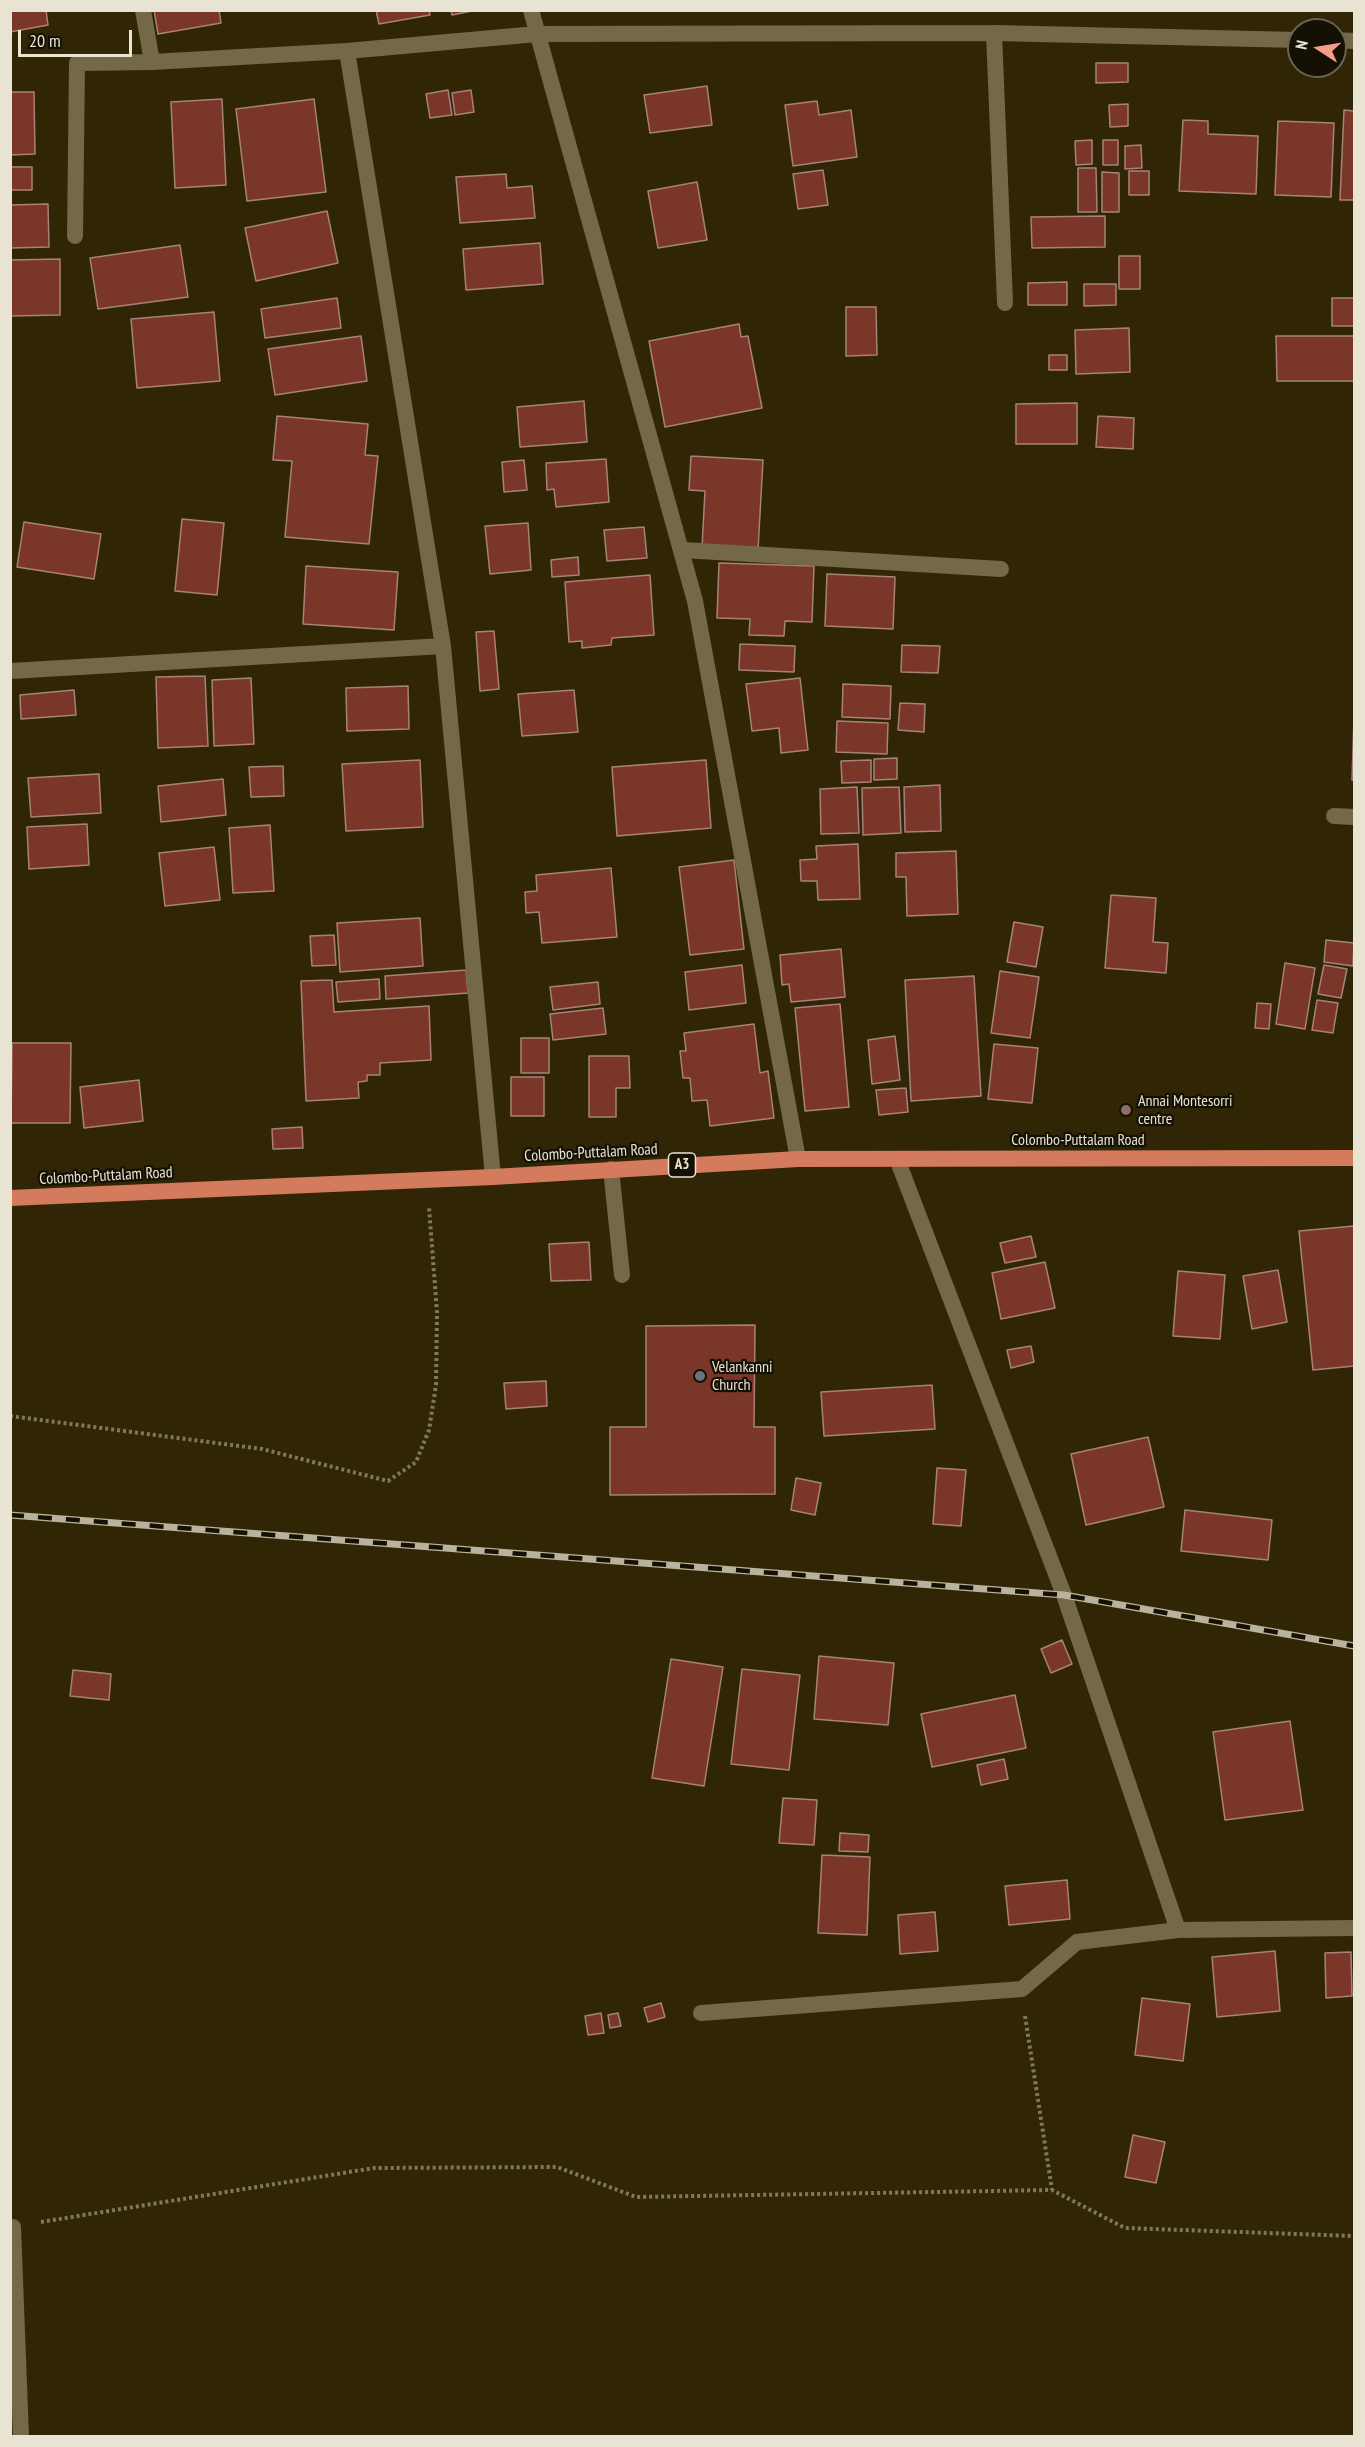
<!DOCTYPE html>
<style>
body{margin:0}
#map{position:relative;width:1365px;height:2447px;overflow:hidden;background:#302606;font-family:"PT Sans Narrow",sans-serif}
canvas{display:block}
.frame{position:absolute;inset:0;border:12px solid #e9e3d1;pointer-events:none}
.north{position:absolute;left:1287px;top:18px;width:60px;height:60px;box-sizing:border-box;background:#141004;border:2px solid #696456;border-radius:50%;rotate:282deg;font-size:16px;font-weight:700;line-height:24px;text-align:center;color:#e9e3d1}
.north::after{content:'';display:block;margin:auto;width:21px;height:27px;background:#f49e8a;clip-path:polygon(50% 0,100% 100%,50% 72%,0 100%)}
.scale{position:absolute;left:18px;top:30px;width:114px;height:27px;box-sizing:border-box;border:3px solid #e9e3d1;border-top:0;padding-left:8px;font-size:18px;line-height:21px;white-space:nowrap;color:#e9e3d1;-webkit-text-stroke:4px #141004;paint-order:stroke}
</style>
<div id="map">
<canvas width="1365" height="2447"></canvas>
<div class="frame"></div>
<div class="north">N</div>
<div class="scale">20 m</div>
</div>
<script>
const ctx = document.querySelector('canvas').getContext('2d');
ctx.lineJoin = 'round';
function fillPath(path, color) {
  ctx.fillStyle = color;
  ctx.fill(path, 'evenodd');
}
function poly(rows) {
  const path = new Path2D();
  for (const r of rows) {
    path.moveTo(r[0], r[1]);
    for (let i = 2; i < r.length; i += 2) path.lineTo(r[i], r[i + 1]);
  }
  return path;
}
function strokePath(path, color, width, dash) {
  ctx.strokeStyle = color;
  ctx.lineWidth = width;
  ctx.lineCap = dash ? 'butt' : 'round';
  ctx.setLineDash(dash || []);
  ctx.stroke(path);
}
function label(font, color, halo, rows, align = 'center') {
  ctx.font = font + ' "PT Sans Narrow",sans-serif';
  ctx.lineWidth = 4.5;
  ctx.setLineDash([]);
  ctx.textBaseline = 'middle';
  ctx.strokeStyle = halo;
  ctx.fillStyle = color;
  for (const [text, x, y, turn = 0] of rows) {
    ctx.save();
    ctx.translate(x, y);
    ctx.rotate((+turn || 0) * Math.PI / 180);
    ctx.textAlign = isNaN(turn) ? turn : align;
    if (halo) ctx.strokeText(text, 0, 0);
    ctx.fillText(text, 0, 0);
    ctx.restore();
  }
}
const building = poly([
 [10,10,46,10,48,25,10,32,10,10],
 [154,10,219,10,221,23,158,34,154,10],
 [376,10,429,10,430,15,379,24,376,10],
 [451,10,477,10,452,15,451,10],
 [1096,63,1128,63,1128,82,1096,83,1096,63],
 [707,86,712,125,650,133,644,95,707,86],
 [448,90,452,115,430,118,426,94,448,90],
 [471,90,474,112,455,115,452,93,471,90],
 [10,92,34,92,35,154,10,155,10,92],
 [222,99,226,185,175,188,171,102,222,99],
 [314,99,326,192,247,201,236,109,314,99],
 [817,101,819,115,851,110,857,157,793,166,785,105,817,101],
 [1128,104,1128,126,1110,127,1109,105,1128,104],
 [1344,110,1354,111,1354,200,1340,200,1344,110],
 [1183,120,1208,121,1208,134,1258,136,1256,194,1179,191,1183,120],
 [1278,121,1334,123,1331,197,1275,195,1278,121],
 [1092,140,1092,164,1076,165,1075,141,1092,140],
 [1103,140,1118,140,1118,165,1103,165,1103,140],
 [1141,145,1142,168,1125,169,1125,146,1141,145],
 [10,167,32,167,32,190,10,190,10,167],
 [1078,168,1096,168,1097,212,1078,212,1078,168],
 [823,170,828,205,798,209,793,174,823,170],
 [1129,171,1149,171,1149,195,1129,195,1129,171],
 [1102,172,1119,173,1119,212,1102,212,1102,172],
 [506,174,507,188,532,186,535,218,460,223,456,177,506,174],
 [697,182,707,240,658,248,648,191,697,182],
 [48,204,49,247,10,248,10,205,48,204],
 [327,211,338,263,256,281,245,228,327,211],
 [1105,216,1105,247,1032,248,1031,217,1105,216],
 [540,243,543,284,466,290,463,249,540,243],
 [180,245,188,297,98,309,90,258,180,245],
 [1119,256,1140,256,1140,289,1119,289,1119,256],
 [60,259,60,315,10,316,10,260,60,259],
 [1067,282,1067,305,1028,305,1028,283,1067,282],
 [1084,284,1116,284,1116,305,1084,306,1084,284],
 [337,298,341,328,265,338,261,309,337,298],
 [1332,298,1354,298,1354,326,1332,326,1332,298],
 [846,307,876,307,877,355,846,356,846,307],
 [214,312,220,381,137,388,131,319,214,312],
 [739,324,741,337,748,336,762,408,665,427,649,341,739,324],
 [1129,328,1130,372,1076,374,1075,330,1129,328],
 [361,336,367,381,275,395,268,349,361,336],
 [1276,336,1354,336,1354,381,1277,381,1276,336],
 [1049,355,1067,355,1067,370,1049,370,1049,355],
 [584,401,587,442,520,447,517,407,584,401],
 [1077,403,1077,444,1016,444,1016,404,1077,403],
 [277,416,368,424,365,455,378,456,369,544,285,537,292,461,273,460,277,416],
 [1098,416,1134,418,1133,449,1096,447,1098,416],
 [691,456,763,460,758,550,702,547,705,491,689,490,691,456],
 [606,459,609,502,556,507,554,489,547,490,546,463,606,459],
 [524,460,527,490,504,492,502,462,524,460],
 [182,519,224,523,217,595,175,591,182,519],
 [24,522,101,534,94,579,17,567,24,522],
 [528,523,531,570,490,574,485,526,528,523],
 [644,527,647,558,607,561,604,530,644,527],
 [578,557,579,575,552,577,551,560,578,557],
 [719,563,814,566,812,622,785,621,784,636,749,635,750,619,717,618,719,563],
 [306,566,398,572,394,630,303,624,306,566],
 [827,574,895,577,893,629,825,626,827,574],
 [650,575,654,635,612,638,611,645,582,648,582,641,569,642,565,582,650,575],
 [494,631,499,689,480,691,476,632,494,631],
 [740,644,795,646,794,672,739,670,740,644],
 [902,645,940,646,938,673,901,672,902,645],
 [205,676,208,746,158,748,156,677,205,676],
 [251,678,254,744,214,746,212,680,251,678],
 [800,678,808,750,781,753,779,728,752,731,746,684,800,678],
 [843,684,891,686,890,719,842,717,843,684],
 [408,686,409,729,347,731,346,688,408,686],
 [74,690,76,715,21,719,20,695,74,690],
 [574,690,578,732,522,736,518,694,574,690],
 [900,703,925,704,924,732,898,730,900,703],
 [1354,717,1354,780,1352,780,1354,717],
 [837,721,888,723,887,754,836,752,837,721],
 [897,758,897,779,874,780,874,759,897,758],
 [420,760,423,827,346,831,342,764,420,760],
 [706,760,711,828,617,836,612,767,706,760],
 [871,760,871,782,842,783,841,761,871,760],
 [283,766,284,796,251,797,249,767,283,766],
 [99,774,101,813,31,817,28,778,99,774],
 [223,779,226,815,161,822,158,786,223,779],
 [940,785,941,831,905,832,904,787,940,785],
 [857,787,859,833,821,834,820,789,857,787],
 [899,787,901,833,863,835,862,788,899,787],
 [87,824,89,865,29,869,27,827,87,824],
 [270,825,274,891,233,893,229,828,270,825],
 [858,844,860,899,818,900,817,881,801,881,800,860,817,859,816,846,858,844],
 [214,847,220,900,165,906,159,853,214,847],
 [956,851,958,914,907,916,906,877,896,877,896,853,956,851],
 [734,860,744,949,690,955,679,867,734,860],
 [611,868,617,937,542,943,539,912,526,913,525,892,537,891,536,875,611,868],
 [1111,895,1156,898,1153,942,1168,943,1166,973,1105,968,1111,895],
 [420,918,423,966,340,972,337,923,420,918],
 [1014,922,1043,927,1036,967,1007,962,1014,922],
 [334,935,336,965,312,966,310,936,334,935],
 [1326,940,1354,943,1353,966,1324,962,1326,940],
 [841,949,845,997,791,1002,789,984,782,985,780,955,841,949],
 [1285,963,1315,968,1305,1029,1276,1024,1285,963],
 [742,965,746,1003,689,1010,685,972,742,965],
 [1324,965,1347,969,1341,998,1318,994,1324,965],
 [466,970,468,993,386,999,385,976,466,970],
 [1000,971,1039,977,1030,1038,991,1033,1000,971],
 [974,976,981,1096,911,1101,905,980,974,976],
 [379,979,380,999,338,1002,336,982,379,979],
 [332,980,334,1012,429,1006,431,1060,380,1063,380,1075,367,1075,367,1081,358,1082,359,1098,306,1101,301,981,332,980],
 [598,982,600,1004,553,1010,550,987,598,982],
 [1317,1000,1338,1003,1333,1033,1312,1030,1317,1000],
 [1257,1003,1271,1004,1269,1029,1255,1028,1257,1003],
 [840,1004,849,1107,805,1111,795,1008,840,1004],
 [603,1008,606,1034,553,1040,550,1014,603,1008],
 [754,1024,760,1073,768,1071,774,1118,710,1126,707,1100,692,1101,690,1078,683,1078,680,1051,686,1051,684,1033,754,1024],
 [895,1036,900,1080,872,1084,868,1040,895,1036],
 [521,1038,549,1038,549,1073,521,1073,521,1038],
 [12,1043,71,1043,70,1123,11,1123,12,1043],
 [994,1044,1038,1048,1032,1103,988,1099,994,1044],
 [589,1056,629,1056,630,1088,616,1088,616,1117,589,1117,589,1056],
 [511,1077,544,1077,544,1116,511,1116,511,1077],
 [139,1080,143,1121,84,1128,80,1087,139,1080],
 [906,1088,908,1112,879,1115,876,1090,906,1088],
 [302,1127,303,1148,273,1149,272,1129,302,1127],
 [1354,1226,1354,1366,1313,1370,1299,1231,1354,1226],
 [1031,1236,1036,1257,1005,1263,1000,1243,1031,1236],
 [589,1242,591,1280,551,1281,549,1244,589,1242],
 [1045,1262,1055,1308,1001,1319,992,1273,1045,1262],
 [1278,1270,1287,1322,1252,1329,1243,1276,1278,1270],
 [1178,1271,1225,1275,1220,1339,1173,1336,1178,1271],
 [755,1325,754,1427,775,1427,775,1494,610,1495,610,1427,646,1427,646,1326,755,1325],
 [1031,1346,1034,1362,1011,1368,1007,1350,1031,1346],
 [546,1381,547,1406,506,1409,504,1383,546,1381],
 [932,1385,935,1429,824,1436,821,1392,932,1385],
 [1148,1437,1164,1507,1086,1525,1071,1454,1148,1437],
 [937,1468,966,1470,961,1526,933,1524,937,1468],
 [796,1478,821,1483,815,1515,791,1510,796,1478],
 [1185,1510,1272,1520,1268,1560,1181,1551,1185,1510],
 [1062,1640,1072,1664,1051,1673,1041,1649,1062,1640],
 [819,1656,894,1663,888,1725,814,1719,819,1656],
 [671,1659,723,1667,704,1786,652,1778,671,1659],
 [742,1669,800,1675,789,1770,731,1764,742,1669],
 [73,1670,111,1674,109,1700,70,1696,73,1670],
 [1015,1695,1026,1748,932,1767,921,1714,1015,1695],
 [1290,1721,1303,1810,1225,1820,1213,1732,1290,1721],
 [1004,1759,1008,1779,981,1785,977,1765,1004,1759],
 [783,1798,817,1800,814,1845,779,1843,783,1798],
 [840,1833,869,1835,868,1852,839,1851,840,1833],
 [822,1855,870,1857,867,1935,818,1933,822,1855],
 [1067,1880,1070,1919,1009,1925,1005,1886,1067,1880],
 [935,1912,938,1951,900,1954,898,1915,935,1912],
 [1275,1951,1280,2011,1217,2017,1212,1957,1275,1951],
 [1351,1952,1352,1996,1326,1998,1325,1953,1351,1952],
 [1142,1998,1190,2004,1183,2061,1135,2055,1142,1998],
 [661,2003,665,2017,648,2022,644,2008,661,2003],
 [601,2013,604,2033,588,2035,585,2016,601,2013],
 [618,2013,621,2026,610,2028,608,2015,618,2013],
 [1133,2135,1165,2142,1156,2183,1125,2177,1133,2135]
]);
fillPath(building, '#7a3629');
strokePath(building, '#a8827a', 1.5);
strokePath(poly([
 [10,1416,262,1449,388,1481,416,1462,429,1430,436,1385,437,1312,429,1207],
 [1025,2016,1052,2190],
 [41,2222,374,2168,557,2167,636,2197,1052,2190,1125,2228,1354,2236]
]), '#80775d', 4, [3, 3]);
strokePath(poly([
 [683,550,1001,569],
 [611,1169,622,1275],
 [10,2227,13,2227,21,2436]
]), '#736848', 16);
strokePath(poly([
 [143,10,152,62],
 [531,10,695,601,798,1159],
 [994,33,1005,303],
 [1335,40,1354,41],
 [347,51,443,646,493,1177],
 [75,236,77,63,152,62,347,51,537,34,994,33,1299,40],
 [10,671,443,646],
 [1334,816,1354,817],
 [897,1159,1064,1595,1178,1930],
 [701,2013,1022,1989,1077,1942,1178,1930,1354,1928]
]), '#736848', 16);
strokePath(poly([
 [10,1198,493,1177,798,1159,1354,1158]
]), '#d47a5d', 16);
const rail = poly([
 [10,1515,1064,1595,1354,1646]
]);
strokePath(rail, '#b9b29c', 7);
strokePath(rail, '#141004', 4.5, [14]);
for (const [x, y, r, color] of [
 [1126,1110,6,"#8d6e63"],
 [700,1376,6,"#6b7280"]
]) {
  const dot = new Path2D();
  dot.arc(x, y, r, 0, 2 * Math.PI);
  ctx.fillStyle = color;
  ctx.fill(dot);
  strokePath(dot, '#141004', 2);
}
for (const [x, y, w] of [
 [682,1165,27]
]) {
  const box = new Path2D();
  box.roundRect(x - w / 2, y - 12, w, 24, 4.5);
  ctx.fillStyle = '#141004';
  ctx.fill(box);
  strokePath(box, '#e9e3d1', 1.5);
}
label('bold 15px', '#e9e3d1', null, [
 ["A3",682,1165]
]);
label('16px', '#e9e3d1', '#141004', [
 ["Annai Montesorri",1138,1101],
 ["centre",1138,1119],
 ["Velankanni",712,1367],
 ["Church",712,1385]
], 'left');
label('16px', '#e9e3d1', '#141004', [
 ["Colombo-Puttalam Road",1078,1140],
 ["Colombo-Puttalam Road",591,1153,-3],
 ["Colombo-Puttalam Road",106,1176,-3]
]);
</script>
